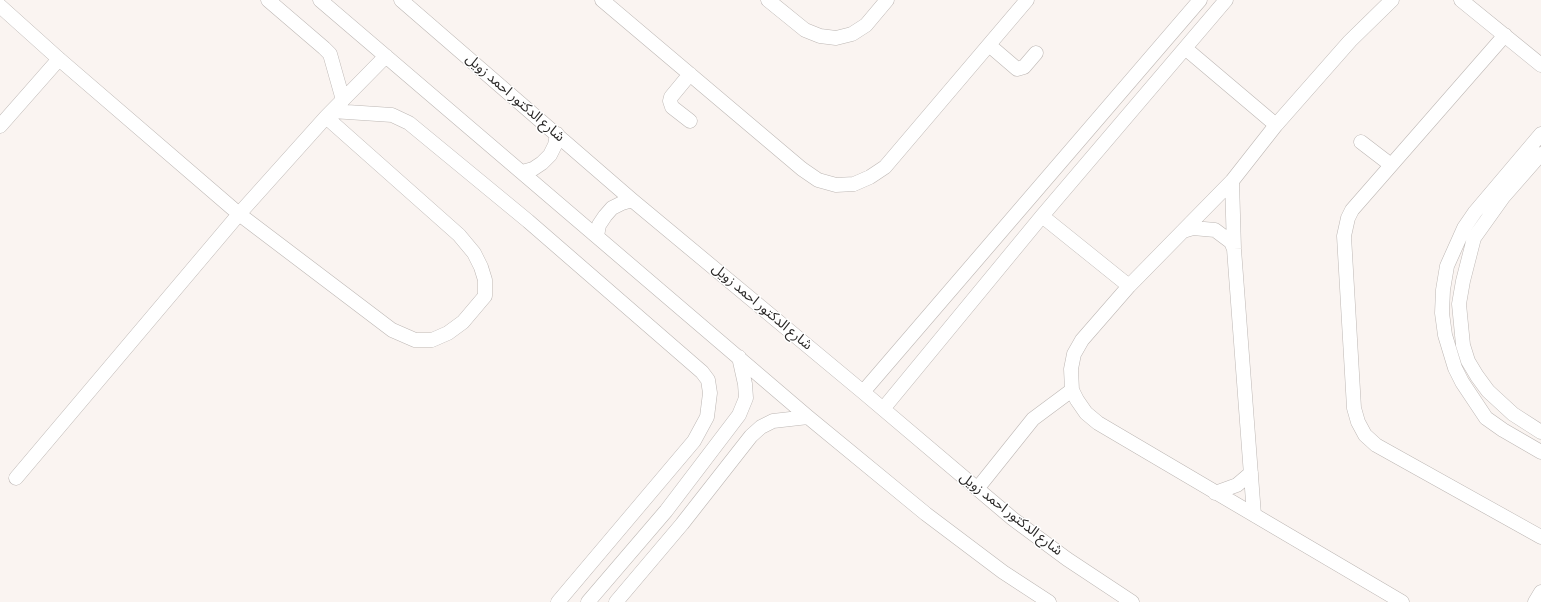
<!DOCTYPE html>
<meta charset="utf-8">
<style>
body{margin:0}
canvas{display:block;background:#faf4f1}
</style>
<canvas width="1541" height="602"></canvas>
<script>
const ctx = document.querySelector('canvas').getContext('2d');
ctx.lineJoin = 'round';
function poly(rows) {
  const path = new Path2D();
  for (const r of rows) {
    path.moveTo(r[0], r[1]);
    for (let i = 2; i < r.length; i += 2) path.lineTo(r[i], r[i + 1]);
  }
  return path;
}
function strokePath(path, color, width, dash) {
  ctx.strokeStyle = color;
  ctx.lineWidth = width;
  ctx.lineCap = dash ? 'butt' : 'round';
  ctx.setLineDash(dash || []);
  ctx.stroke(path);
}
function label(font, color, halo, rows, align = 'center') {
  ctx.font = font + ' Manrope,"Noto Sans Arabic",sans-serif';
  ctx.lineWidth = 3;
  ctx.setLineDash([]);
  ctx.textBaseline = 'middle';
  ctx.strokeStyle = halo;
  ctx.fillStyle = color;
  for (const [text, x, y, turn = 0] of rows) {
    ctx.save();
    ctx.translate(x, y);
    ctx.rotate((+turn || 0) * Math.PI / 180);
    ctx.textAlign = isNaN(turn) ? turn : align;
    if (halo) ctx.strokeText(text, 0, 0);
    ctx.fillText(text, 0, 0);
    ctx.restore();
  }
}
const minor = poly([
 [268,0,324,48,330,54,343,100],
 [320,0,808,417,926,514,1003,572,1049,602],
 [401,0,632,200,863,392,1013,519,1067,559,1132,602],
 [602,0,802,169,818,180,836,185,854,184,870,177,885,167,1027,0],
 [768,0,805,30,820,36,836,38,852,34,866,25,887,0],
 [1392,0,1350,41,1276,125,1232,181,1129,286,1082,340,1074,354,1071,369,1072,390,1077,400,1086,413,1098,423,1402,602],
 [1461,0,1541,65],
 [0,6,59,59,239,214,392,330,415,340,432,340,448,333,463,322,485,296,485,280,481,267,474,253,459,235,326,117],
 [1505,35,1352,210,1348,218,1344,236,1354,408,1358,422,1365,435,1376,445,1541,537],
 [989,45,1017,69,1024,67,1036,53],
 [1185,48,1276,125],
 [332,111,392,115,409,123,528,221,702,372,708,380,710,393,707,417,694,441,558,602],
 [690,121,672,107,670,101,671,97,690,74],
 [0,126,59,59],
 [1541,134,1475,212,1464,228,1447,266,1443,290,1442,313,1445,335,1455,368,1462,382,1486,418,1503,430,1541,452],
 [1361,142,1391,165],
 [1541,154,1504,196,1474,238,1463,281,1459,304,1463,345,1468,361,1477,376,1488,391,1513,414,1541,432],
 [522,172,533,169,542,163,550,155,555,145,557,134],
 [1232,181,1234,249,1254,515],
 [1042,216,1129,286],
 [1183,231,1193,228,1215,230,1231,242,1234,249],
 [597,236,599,225,605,216,612,208,622,203,632,200],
 [863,392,1200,0],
 [883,409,1042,216,1226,0],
 [16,478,239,214,326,117,386,56],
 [977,489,1033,419,1072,390],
 [1215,493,1237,485,1251,473],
 [588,602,666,511,739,415,746,398,745,384,739,357],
 [616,602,682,524,751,436,761,427,773,421,808,417],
 [1535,602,1541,592]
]);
strokePath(minor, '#bdb7b4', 15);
strokePath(minor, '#fff', 14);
label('14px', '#292726', '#fff', [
 ["شارع الدكتور احمد زويل",515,98,41],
 ["شارع الدكتور احمد زويل",762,307,40],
 ["شارع الدكتور احمد زويل",1011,514,38]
]);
</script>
